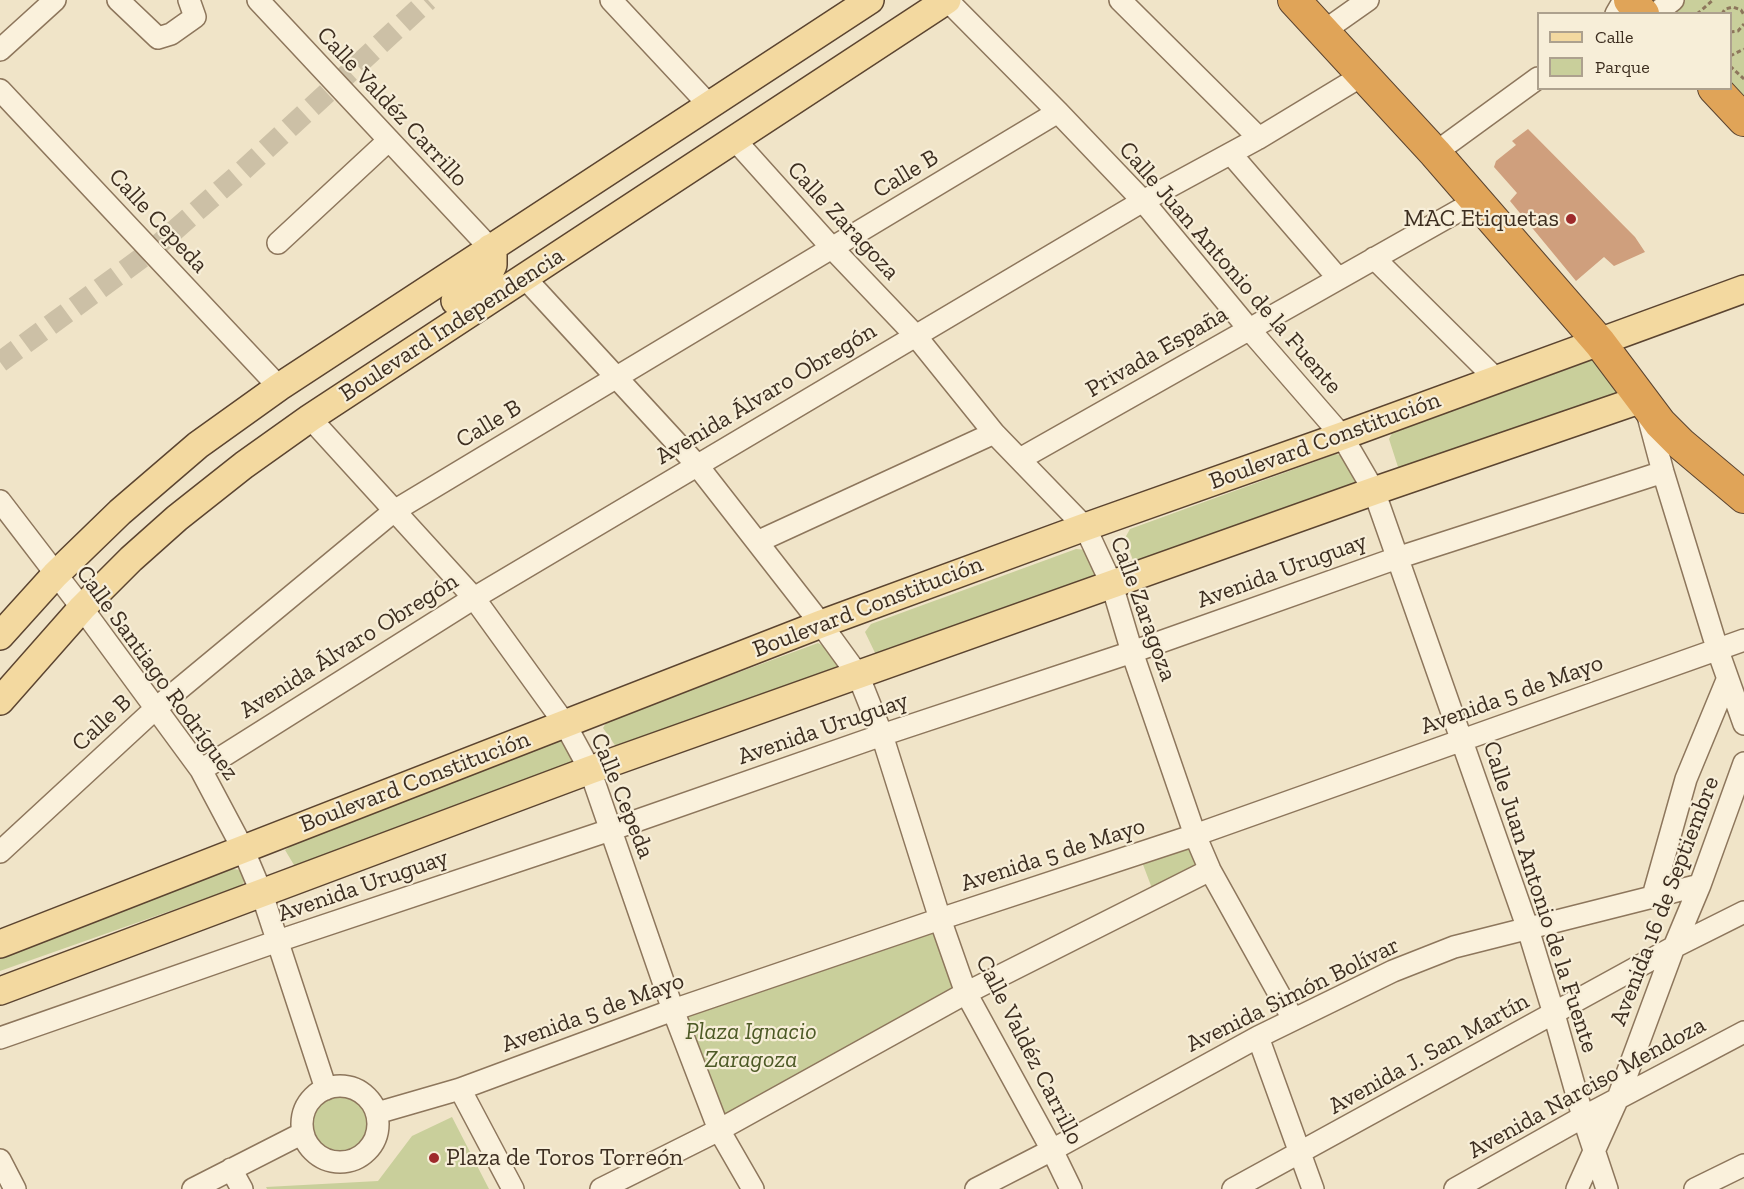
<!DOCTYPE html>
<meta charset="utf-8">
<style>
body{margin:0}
#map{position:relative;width:1744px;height:1189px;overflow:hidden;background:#f0e4c8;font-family:"Zilla Slab",serif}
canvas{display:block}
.legend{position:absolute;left:1537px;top:12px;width:195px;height:78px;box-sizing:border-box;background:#f7eed8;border:2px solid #ada18e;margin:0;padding:8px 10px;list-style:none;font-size:18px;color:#3d2e20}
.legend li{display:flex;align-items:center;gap:12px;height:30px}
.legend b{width:30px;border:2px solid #ada18e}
</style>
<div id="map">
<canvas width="1744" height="1189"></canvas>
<ul class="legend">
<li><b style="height:8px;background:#f3d9a0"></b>Calle</li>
<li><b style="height:16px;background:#c9cf9b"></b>Parque</li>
</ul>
</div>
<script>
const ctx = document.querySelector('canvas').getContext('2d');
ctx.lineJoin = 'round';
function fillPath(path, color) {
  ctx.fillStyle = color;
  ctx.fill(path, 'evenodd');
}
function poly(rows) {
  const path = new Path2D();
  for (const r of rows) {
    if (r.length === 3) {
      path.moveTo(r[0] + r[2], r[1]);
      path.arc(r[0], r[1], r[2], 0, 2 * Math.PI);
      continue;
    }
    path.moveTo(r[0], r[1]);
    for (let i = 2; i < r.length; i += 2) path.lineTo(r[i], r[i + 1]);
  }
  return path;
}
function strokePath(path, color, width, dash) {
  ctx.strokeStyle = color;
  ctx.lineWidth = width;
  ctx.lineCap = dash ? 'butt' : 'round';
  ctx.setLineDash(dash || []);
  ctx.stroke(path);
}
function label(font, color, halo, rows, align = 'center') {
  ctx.font = font + ' "Zilla Slab",serif';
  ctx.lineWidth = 4.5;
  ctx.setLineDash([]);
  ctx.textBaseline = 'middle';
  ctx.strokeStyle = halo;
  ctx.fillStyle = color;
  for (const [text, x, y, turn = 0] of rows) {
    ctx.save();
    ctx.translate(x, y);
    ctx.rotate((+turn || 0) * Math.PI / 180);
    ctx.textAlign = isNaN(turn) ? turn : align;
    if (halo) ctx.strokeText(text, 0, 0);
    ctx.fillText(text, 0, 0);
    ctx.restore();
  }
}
fillPath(poly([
 [1673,0,1744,0,1744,117,1730,88,1730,14,1657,14],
 [1595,359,1602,361,1617,395,1405,475,1398,467,1389,439,1392,433],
 [1336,454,1348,457,1359,484,1135,566,1125,538,1130,529],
 [1076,549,1088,550,1098,576,877,657,865,632,871,624],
 [818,643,828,648,842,670,619,751,603,728,607,721],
 [557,739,566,742,575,758,573,769,301,865,294,865,285,850,324,824],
 [1196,846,1202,865,1153,891,1142,862],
 [233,869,241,870,245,881,241,886,0,971,0,951],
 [939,920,966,993,719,1130,674,1011],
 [341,1124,31],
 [452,1117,489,1189,267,1189,266,1187,378,1181,412,1136]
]), '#c9cf9b');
fillPath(poly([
 [1528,129,1635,237,1645,252,1614,266,1604,257,1576,281,1510,201,1517,193,1494,167,1496,161,1516,145,1512,141]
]), '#cf9f7d');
strokePath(poly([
 [0,362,151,251,239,174,428,0]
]), '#ccc0a6', 21, [21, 10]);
const minor = poly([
 [118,0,158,38,171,34,195,17,189,0],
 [258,0,490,248],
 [611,0,709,105],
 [947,0,1058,112,1143,201,1249,329,1342,436,1374,491,1528,929,1554,1014,1583,1117,1607,1189],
 [1120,0,1259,138],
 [1616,14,1624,0],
 [1655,14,1673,0],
 [1324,31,1368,0],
 [0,50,55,0],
 [0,90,279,387],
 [735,140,832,248,915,335,994,433,1085,527,1112,585,1132,652,1195,835,1210,870,1293,1019],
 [1435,153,1538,78],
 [1231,154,1338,278],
 [278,243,389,140],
 [1374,258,1496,379],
 [524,277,697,465,821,624,858,675,882,735,940,919,966,993,1052,1150,1071,1189],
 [1647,412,1663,472,1717,648,1744,724],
 [310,418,474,598,565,724,590,770,673,1010,719,1130,753,1189],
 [1020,459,1476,201],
 [0,501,82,608,201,770,243,849,262,894,326,1089],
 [757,542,994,433],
 [201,770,474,598,1143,201,1259,138,1363,75],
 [0,852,155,709,394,511,1058,112],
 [1653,896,1686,779,1727,680],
 [1258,1037,1313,1189],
 [0,1038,278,941,610,830,882,735,1132,652,1397,558,1663,472],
 [340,1124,38],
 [460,1089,513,1189],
 [377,1113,460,1089,673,1010,940,919,1195,835,1744,640],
 [0,1160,15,1189],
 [231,1169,242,1189],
 [193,1189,303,1133],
 [601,1189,719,1130,966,993,1210,870],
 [976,1189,1052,1150,1258,1037,1393,971,1454,947,1700,885],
 [1233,1189,1674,947,1744,912],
 [1455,1189,1583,1117,1744,1032],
 [1577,1189,1618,1098,1674,947,1700,885,1744,763],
 [1695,1189,1744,1165]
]);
const major = poly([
 [455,301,486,280,493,265,493,254,490,248],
 [0,636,55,575,120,512,198,445,279,387,870,0],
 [0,701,82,608,131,559,177,518,244,465,310,418,947,0],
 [0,944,821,624,1085,527,1342,436,1744,289],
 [0,991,590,770,1374,491,1642,399]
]);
const highway = poly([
 [1294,0,1435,153,1600,343,1660,423,1681,444,1744,497],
 [1630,0,1643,14],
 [1714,88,1744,120]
]);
strokePath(minor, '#8d765c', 24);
strokePath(major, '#5b4430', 30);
strokePath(highway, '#5b4430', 34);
strokePath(poly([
 [1697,14,1713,0],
 [1722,14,1725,9,1733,7,1741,10,1744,15],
 [1730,32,1738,31,1744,24],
 [1730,56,1744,49],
 [1730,66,1744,79]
]), '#8d765c', 3, [4.5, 3]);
strokePath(minor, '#faf1dc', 21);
strokePath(major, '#f3d9a0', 27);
strokePath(highway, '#e0a458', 32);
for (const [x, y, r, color] of [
 [1571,219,6,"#9e2a2b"],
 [434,1158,6,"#9e2a2b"]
]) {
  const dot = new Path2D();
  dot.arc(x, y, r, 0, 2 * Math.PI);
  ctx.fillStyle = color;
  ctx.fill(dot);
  strokePath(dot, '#f7eed8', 2);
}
label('24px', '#3d2e20', '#f7eed8', [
 ["Calle Valdéz Carrillo",392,107,47],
 ["Calle B",906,174,-31],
 ["Calle Cepeda",158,221,47],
 ["Calle Zaragoza",843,221,47],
 ["Calle Juan Antonio de la Fuente",1230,268,49],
 ["Boulevard Independencia",452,325,-33],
 ["Privada España",1157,352,-30],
 ["Avenida Álvaro Obregón",766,394,-31],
 ["Calle B",489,424,-31],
 ["Boulevard Constitución",1325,441,-20],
 ["Avenida Uruguay",1282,571,-20],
 ["Boulevard Constitución",868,607,-21],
 ["Calle Zaragoza",1143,609,70],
 ["Avenida Álvaro Obregón",349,646,-32],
 ["Calle Santiago Rodríguez",157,673,54],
 ["Avenida 5 de Mayo",1512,695,-20],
 ["Calle B",102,723,-43],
 ["Avenida Uruguay",823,729,-19],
 ["Boulevard Constitución",415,782,-21],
 ["Calle Cepeda",622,796,68],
 ["Avenida 5 de Mayo",1053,855,-18],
 ["Avenida Uruguay",363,886,-19],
 ["Calle Juan Antonio de la Fuente",1540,897,72],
 ["Avenida 16 de Septiembre",1665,901,-69],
 ["Avenida Simón Bolívar",1293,995,-26],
 ["Avenida 5 de Mayo",593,1013,-20],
 ["Calle Valdéz Carrillo",1029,1050,63],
 ["Avenida J. San Martín",1429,1054,-29],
 ["Avenida Narciso Mendoza",1587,1088,-29]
]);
label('24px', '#3d2e20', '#f7eed8', [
 ["MAC Etiquetas",1559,219],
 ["Plaza de Toros Torreón",446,1158,"left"]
], 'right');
label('italic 24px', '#4d5a26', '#f7eed8', [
 ["Plaza Ignacio",751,1032],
 ["Zaragoza",751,1060]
]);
</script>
